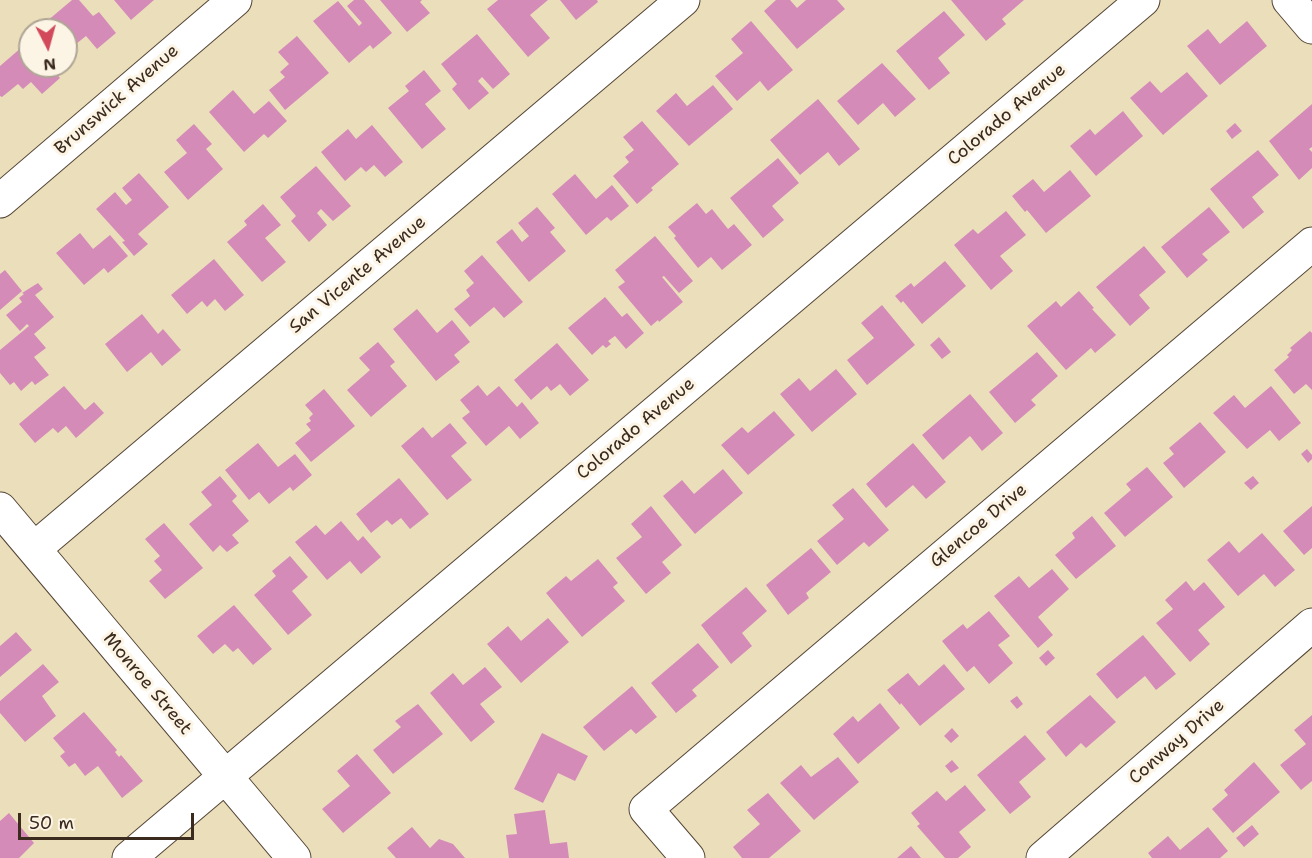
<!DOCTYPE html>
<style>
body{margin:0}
#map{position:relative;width:1312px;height:858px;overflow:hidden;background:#ebdfbb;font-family:"Shantell Sans",sans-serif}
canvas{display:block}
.north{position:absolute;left:18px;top:18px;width:60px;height:60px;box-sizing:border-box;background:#fcf5e5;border:2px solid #afa495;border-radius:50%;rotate:174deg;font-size:16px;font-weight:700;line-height:24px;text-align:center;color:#3b2a1e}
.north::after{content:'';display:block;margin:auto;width:21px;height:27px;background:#d1495b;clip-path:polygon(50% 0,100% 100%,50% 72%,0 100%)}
.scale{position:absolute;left:18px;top:813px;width:176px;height:27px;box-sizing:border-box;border:3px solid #3b2a1e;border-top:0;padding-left:8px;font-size:18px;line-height:21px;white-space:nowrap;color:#3b2a1e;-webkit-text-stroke:4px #fcf5e5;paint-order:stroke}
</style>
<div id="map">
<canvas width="1312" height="858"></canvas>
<div class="north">N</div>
<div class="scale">50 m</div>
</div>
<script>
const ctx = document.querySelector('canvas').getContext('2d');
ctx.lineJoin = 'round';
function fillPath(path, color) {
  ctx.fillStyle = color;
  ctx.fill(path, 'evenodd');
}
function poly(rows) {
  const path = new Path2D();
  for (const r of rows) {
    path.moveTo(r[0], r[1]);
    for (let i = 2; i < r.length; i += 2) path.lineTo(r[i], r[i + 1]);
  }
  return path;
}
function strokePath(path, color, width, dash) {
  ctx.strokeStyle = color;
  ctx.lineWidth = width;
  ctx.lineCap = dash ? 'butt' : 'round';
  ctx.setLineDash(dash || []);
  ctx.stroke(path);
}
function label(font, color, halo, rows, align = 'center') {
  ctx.font = font + ' "Shantell Sans",sans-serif';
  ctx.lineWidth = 6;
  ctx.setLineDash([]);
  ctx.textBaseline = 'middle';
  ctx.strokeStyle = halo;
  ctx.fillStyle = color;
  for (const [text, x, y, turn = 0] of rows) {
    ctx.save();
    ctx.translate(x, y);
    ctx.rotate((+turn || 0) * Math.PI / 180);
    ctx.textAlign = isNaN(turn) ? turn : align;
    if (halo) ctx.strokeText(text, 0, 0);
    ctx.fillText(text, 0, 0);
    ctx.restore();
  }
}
fillPath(poly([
 [72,0,79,0,93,16,99,12,116,33,97,49,86,36,66,52,66,30,42,30,40,27],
 [114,0,154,0,131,20],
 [354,0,364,0,392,33,373,49,370,45,349,63,313,21,338,1,359,26,362,23,347,6],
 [380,0,422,0,420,2,430,13,407,32],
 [498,0,548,0,530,15,550,38,528,57,487,9],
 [560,0,597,0,598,2,576,20],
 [776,0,790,0,797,8,806,0,837,0,845,9,797,49,764,11],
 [951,0,1024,0,1002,19,1006,24,986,41],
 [944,11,965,35,938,58,950,73,929,90,896,51],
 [751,21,793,70,768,91,760,81,737,101,715,76,743,53,731,39],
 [1247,21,1267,46,1220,85,1187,46,1208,29,1220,44],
 [477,34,510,74,493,89,482,77,478,81,489,93,469,110,452,89,457,84,441,64],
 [297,36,329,73,285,110,269,90,285,77,280,72,289,64,278,52],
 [29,41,30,66,50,66,60,78,42,94,31,82,23,89,18,84,2,97,0,96,0,66],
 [882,63,916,99,895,117,883,103,858,125,837,101],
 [424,70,441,91,425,104,446,129,422,149,388,108,409,91,405,86],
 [1187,72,1208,96,1163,135,1130,98,1150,81,1161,93],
 [713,85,733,109,689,146,656,111,676,93,687,106],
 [233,90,254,114,269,101,287,121,268,138,264,134,244,152,209,112],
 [818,99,860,149,839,166,828,152,800,175,770,140],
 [1312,104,1312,147,1309,149,1312,152,1312,168,1299,180,1269,141],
 [1123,111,1143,136,1096,176,1070,146,1090,129,1095,135],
 [642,121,679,164,651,188,653,190,637,204,613,176,629,162,625,157,634,150,623,137],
 [1235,123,1242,131,1232,139,1226,131],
 [194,124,212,144,206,149,223,169,188,200,164,172,187,153,176,140],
 [372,125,403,162,385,177,374,165,366,172,361,167,345,181,321,152,348,129,356,139],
 [1258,150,1279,175,1252,197,1264,212,1243,229,1210,189],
 [778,158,799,183,772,206,784,220,763,238,730,198],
 [316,166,351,206,333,221,321,209,317,213,327,225,309,242,291,221,296,216,280,197],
 [1070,170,1091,196,1046,233,1027,210,1025,212,1012,196,1033,179,1044,192],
 [139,173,169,207,138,234,148,244,134,256,122,242,125,241,96,209,115,192,126,205,132,200,122,188],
 [575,174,596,199,612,185,629,206,611,221,607,217,586,235,552,194],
 [697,203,706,214,712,209,728,229,734,224,752,245,722,270,711,257,698,268,674,238,676,236,668,227],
 [263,204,281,225,265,238,286,262,262,282,227,242,247,225,244,221],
 [537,207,555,228,550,232,566,251,529,282,496,242,512,229,522,242,529,236,518,223],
 [1209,207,1230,232,1202,254,1208,260,1187,278,1161,247],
 [1006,211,1026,235,1000,256,1013,271,991,290,954,245,973,229,978,234],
 [80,233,93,249,110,235,128,256,108,273,104,268,84,285,56,253],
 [655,236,693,281,679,293,664,276,662,277,683,302,659,322,658,320,651,326,618,287,625,282,615,270],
 [1144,246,1166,272,1139,295,1150,308,1130,326,1096,287],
 [482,255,523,302,504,318,494,307,470,327,454,309,470,296,466,290,474,283,464,271],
 [214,259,244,295,225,311,215,299,207,307,202,301,187,314,171,295],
 [945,261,966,286,922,324,903,301,901,303,895,296,911,283,914,287],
 [5,270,22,291,0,310,0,274],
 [38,283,43,289,35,295,54,317,34,334,46,348,34,357,49,375,35,385,32,381,21,391,14,382,10,385,0,373,0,350,29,326,27,324,20,331,6,315,22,302,19,298,24,294,22,293],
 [1079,291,1094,308,1092,309,1116,335,1095,353,1091,348,1066,370,1027,326,1056,301,1061,307],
 [605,297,622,317,627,313,644,333,626,349,615,336,608,341,611,344,606,348,603,345,592,355,568,328],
 [882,305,915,345,867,385,847,360,874,338,861,323],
 [417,309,437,333,452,320,470,342,454,355,460,362,436,381,393,329],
 [142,314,158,334,163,329,181,350,162,366,151,352,127,372,105,344],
 [1310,331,1312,333,1312,390,1306,384,1294,394,1274,370,1289,357,1287,355,1292,350,1290,348],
 [939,337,951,352,942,359,930,345],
 [378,342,395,362,390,366,407,386,371,417,347,390,370,370,359,358],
 [557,343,589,380,570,396,560,384,551,391,547,386,531,400,514,380],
 [1037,352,1058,376,1031,400,1036,405,1015,423,989,392],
 [836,369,857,394,812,432,780,394,799,378,810,391],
 [478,385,487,396,499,386,517,407,522,402,539,423,520,439,509,426,486,446,462,418,470,412,460,400],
 [64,386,85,410,94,402,104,413,76,438,66,426,58,433,53,428,35,443,19,424],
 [1271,386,1301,423,1279,441,1270,430,1247,449,1213,413,1234,395,1245,408],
 [324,389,355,426,311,462,295,443,311,430,306,424,311,421,309,418,313,414,305,405],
 [970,394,1003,433,982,451,970,436,943,460,922,435],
 [774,411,795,435,748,475,721,445,742,427,748,433],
 [1200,422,1226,452,1184,488,1163,463,1174,454,1169,448],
 [450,423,467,443,451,456,472,480,447,500,401,446,423,427,432,438],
 [258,443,278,467,295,454,312,475,293,491,290,487,269,504,259,492,249,500,225,470],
 [913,443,946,482,926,499,913,485,886,508,866,484],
 [1307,449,1312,455,1312,459,1308,463,1301,454],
 [1147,467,1173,497,1125,537,1104,513,1131,490,1126,484],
 [723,469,743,493,695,534,663,496,682,480,694,494],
 [220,476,237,496,232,501,249,521,232,535,239,543,227,552,220,545,213,552,189,524,212,505,201,492],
 [1253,476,1259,483,1251,490,1244,483],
 [399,478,429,514,410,529,401,518,392,525,387,520,371,533,356,514],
 [853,488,889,530,869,547,864,542,837,565,817,541,844,519,832,505],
 [651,506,682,545,662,562,671,573,646,594,616,558,642,537,631,524],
 [1312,506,1312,548,1304,555,1283,531],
 [1092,516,1116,546,1076,579,1055,555,1075,538,1072,533],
 [341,521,358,541,363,536,381,557,361,574,350,561,327,580,295,542,316,525,325,535],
 [164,523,203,568,165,599,149,581,162,570,154,561,160,556,145,539],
 [1262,533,1295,570,1275,587,1264,574,1238,596,1207,560,1229,541,1239,553],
 [811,548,831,572,806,593,809,598,788,615,766,585],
 [290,556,308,577,292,591,312,615,288,635,254,595,276,576,272,571],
 [598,559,618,583,613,587,625,601,582,637,546,593,566,576,571,581],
 [1052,569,1069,589,1038,617,1053,635,1038,648,994,596,1019,576,1029,588],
 [1186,581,1194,591,1204,582,1225,607,1198,630,1210,644,1190,662,1156,623,1173,609,1165,600],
 [746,587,767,611,742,633,752,646,731,664,701,625],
 [234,605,272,649,253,665,238,648,233,652,225,644,213,654,197,636],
 [989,611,1010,636,998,645,1013,663,989,684,974,666,967,672,942,641,963,624,967,629],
 [548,618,569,642,521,683,487,644,508,626,521,641],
 [16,632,32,650,0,677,0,646],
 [1143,635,1176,674,1156,690,1145,676,1117,699,1096,674],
 [698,643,719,667,692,690,697,696,676,713,651,683],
 [1048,650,1055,658,1046,666,1039,658],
 [43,664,59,682,42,696,56,716,25,742,0,713,0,701],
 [944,664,965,689,920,726,901,703,900,705,887,690,908,673,919,686],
 [485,667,502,687,480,704,495,722,471,742,430,693,453,673,463,685],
 [632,686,657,717,636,734,631,729,604,751,583,727],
 [1090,695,1116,722,1086,748,1081,743,1066,757,1046,732],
 [1017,696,1023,704,1017,709,1010,701],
 [880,703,900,728,858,764,833,734,853,716,858,722],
 [418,704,443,734,393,774,373,750,401,727,395,721],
 [84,712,117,750,115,752,119,757,121,755,143,781,122,798,98,766,85,776,75,763,69,767,60,756,65,752,53,738],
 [1312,715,1312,781,1301,790,1280,765,1306,744,1294,730],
 [952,728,959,736,951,743,944,736],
 [542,733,588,756,575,781,558,773,543,803,514,789],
 [1025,735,1046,759,1019,782,1031,797,1010,814,977,775],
 [357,754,391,793,343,833,322,809,350,786,337,771],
 [838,757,859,782,814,820,780,783,801,765,811,777],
 [952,760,959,768,951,773,945,766],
 [1254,762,1280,792,1233,833,1212,809,1228,795,1224,790],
 [965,785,986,810,959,832,971,847,958,858,945,858,917,826,920,824,911,813,937,791,946,801],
 [768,793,801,831,769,858,742,858,733,847,760,824,747,810],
 [545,810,550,844,567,842,569,858,509,858,506,835,517,834,514,814],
 [9,813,34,843,19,858,0,858,0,821],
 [1252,825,1259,834,1244,847,1236,838],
 [412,827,430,848,439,839,453,844,465,858,396,858,387,848],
 [1208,827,1228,851,1220,858,1152,858,1148,853,1168,836,1180,850],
 [911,846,921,858,897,858]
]), '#d58bb8');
const minor = poly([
 [1289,0,1312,27],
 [0,201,235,0],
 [0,509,294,858],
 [34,549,683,0],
 [129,858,1143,0],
 [688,858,646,809,1312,244],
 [1043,858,1312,625]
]);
strokePath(minor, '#554536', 35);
strokePath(minor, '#fff', 33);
label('18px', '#3b2a1e', '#fcf5e5', [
 ["Brunswick Avenue",117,100,-41],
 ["Colorado Avenue",1007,115,-40],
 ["San Vicente Avenue",358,275,-40],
 ["Colorado Avenue",636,429,-40],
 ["Glencoe Drive",979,526,-40],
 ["Monroe Street",147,684,50],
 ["Conway Drive",1177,742,-41]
]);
</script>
